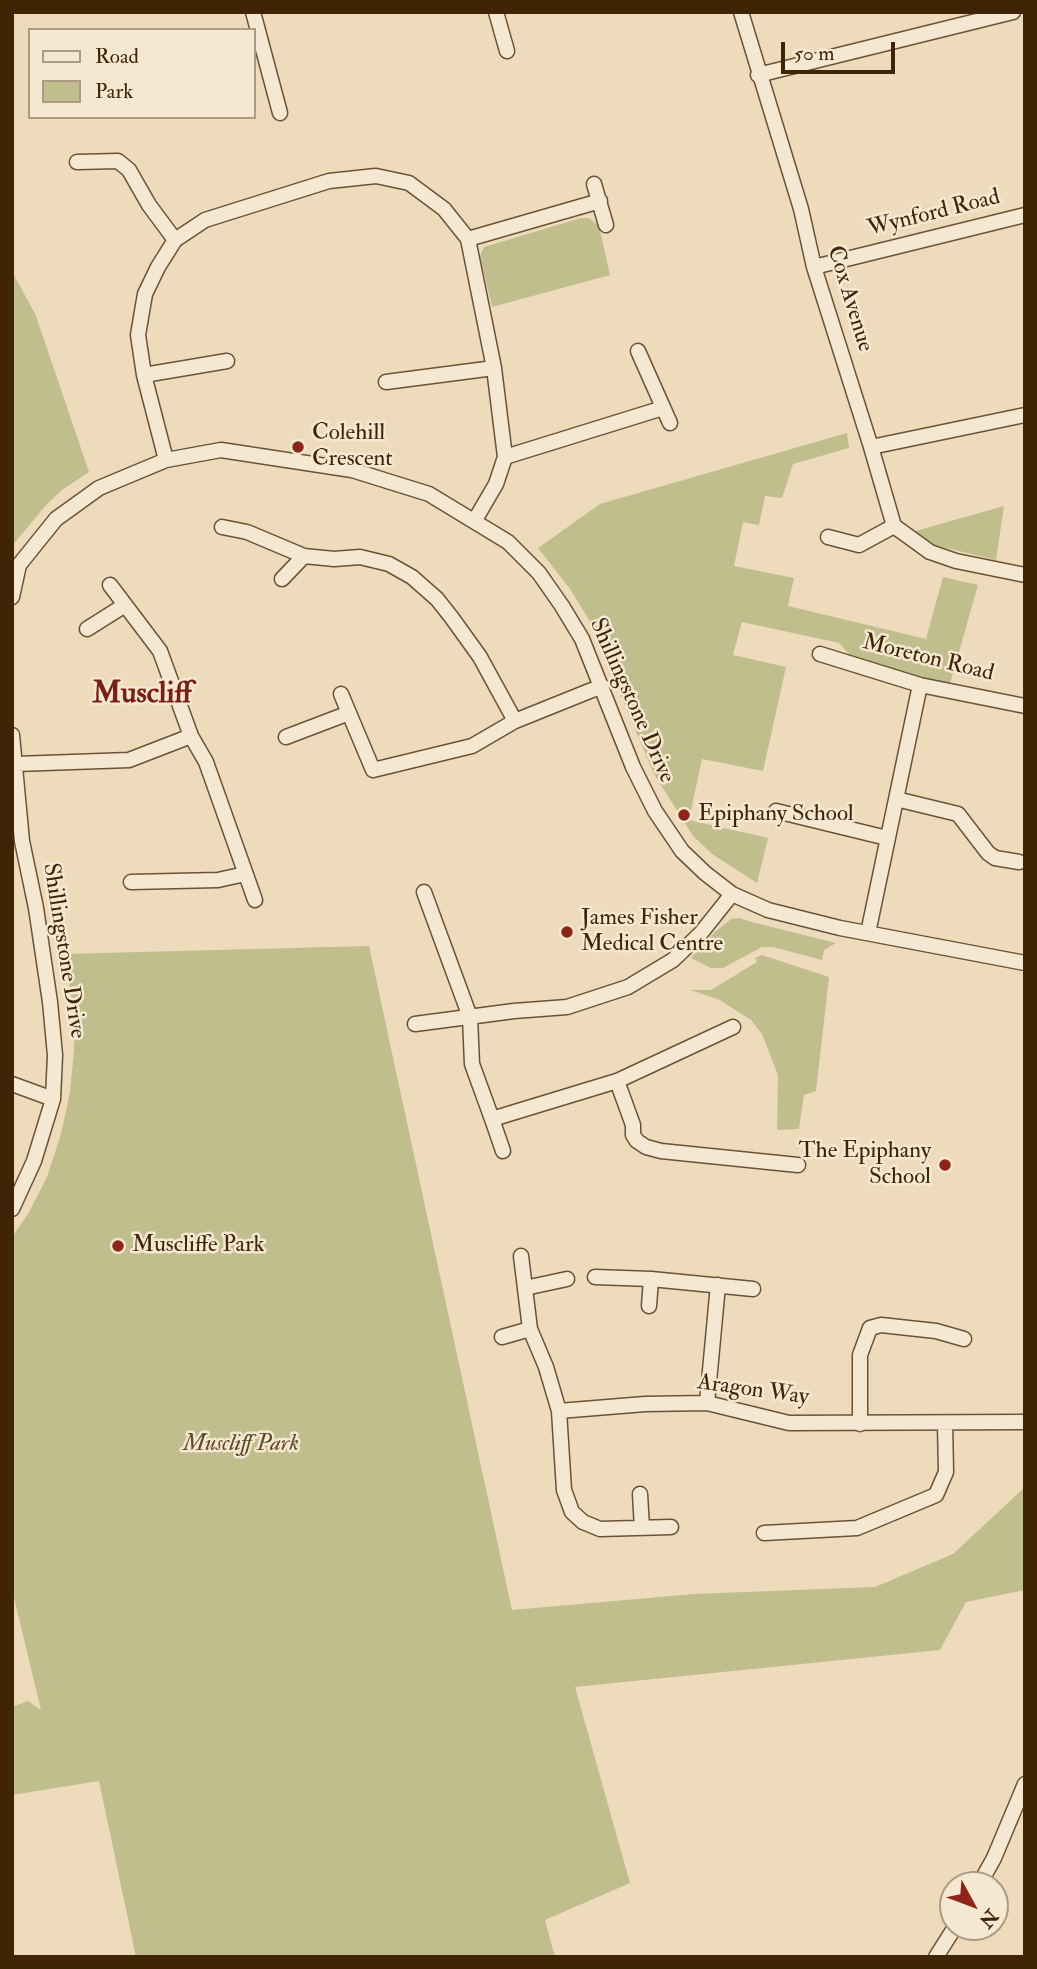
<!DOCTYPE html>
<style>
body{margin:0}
#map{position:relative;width:1037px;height:1969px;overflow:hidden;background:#eedbbc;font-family:"IM FELL Double Pica",serif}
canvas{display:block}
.frame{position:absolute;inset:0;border:14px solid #3f2506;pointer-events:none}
.legend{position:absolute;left:28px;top:28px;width:228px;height:91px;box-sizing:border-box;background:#f4e8d3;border:2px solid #ac9a81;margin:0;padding:9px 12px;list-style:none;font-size:21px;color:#3f2506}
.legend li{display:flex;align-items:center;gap:14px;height:35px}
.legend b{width:35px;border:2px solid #ac9a81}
.north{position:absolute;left:939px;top:1871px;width:70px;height:70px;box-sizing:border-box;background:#f4e8d3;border:2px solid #ac9a81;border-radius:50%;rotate:131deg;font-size:19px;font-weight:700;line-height:28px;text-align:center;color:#3f2506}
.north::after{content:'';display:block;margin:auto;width:24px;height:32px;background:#8f2418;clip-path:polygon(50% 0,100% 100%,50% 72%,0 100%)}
.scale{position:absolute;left:781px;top:42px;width:114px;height:32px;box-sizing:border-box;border:4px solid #3f2506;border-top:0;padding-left:9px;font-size:21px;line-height:24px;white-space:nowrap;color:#3f2506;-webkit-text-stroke:5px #f4e8d3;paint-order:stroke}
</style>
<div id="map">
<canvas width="1037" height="1969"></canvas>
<div class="frame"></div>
<ul class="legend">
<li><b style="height:9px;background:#f4e8d3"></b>Road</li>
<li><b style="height:19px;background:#bfbe8c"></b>Park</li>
</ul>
<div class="north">N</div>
<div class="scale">50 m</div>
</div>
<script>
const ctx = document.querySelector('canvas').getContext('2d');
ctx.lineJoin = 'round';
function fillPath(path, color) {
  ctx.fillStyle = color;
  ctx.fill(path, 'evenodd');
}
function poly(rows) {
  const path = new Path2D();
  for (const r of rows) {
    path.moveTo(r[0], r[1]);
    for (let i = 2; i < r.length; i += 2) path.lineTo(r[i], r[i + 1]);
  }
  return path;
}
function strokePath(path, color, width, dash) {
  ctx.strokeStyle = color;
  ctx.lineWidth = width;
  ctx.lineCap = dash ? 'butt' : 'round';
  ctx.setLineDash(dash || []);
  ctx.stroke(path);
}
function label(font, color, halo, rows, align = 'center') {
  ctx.font = font + ' "IM FELL Double Pica",serif';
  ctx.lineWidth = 5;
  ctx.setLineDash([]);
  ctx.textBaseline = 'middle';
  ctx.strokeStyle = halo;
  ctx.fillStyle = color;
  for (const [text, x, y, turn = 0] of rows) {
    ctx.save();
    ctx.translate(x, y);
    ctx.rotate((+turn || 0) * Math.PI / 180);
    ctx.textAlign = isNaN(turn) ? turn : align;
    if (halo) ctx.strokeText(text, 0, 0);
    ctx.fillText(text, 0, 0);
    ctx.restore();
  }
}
fillPath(poly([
 [581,218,589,218,599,226,610,275,492,307,480,256,484,247],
 [12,271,36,316,89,472,62,490,46,505,12,546],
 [847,433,849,448,793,464,782,498,765,496,759,525,743,522,734,566,794,578,788,606,926,639,943,577,978,585,949,687,859,665,839,643,742,622,733,655,786,667,763,771,702,759,689,820,768,838,757,883,712,854,693,836,654,774,588,618,570,589,538,548,600,504],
 [1004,506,996,560,934,545,912,532],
 [739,918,752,922,836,943,824,950,822,960,773,947,762,947,723,968,711,968,691,958,715,932,731,919],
 [369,946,512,1610,694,1594,875,1587,953,1554,1025,1487,1025,1590,966,1602,940,1650,575,1687,630,1883,545,1920,555,1957,136,1957,99,1781,12,1795,12,1707,28,1701,41,1710,12,1589,12,1237,28,1214,47,1177,61,1134,70,1092,74,1050,75,1018,64,954],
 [762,955,829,977,816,1091,804,1095,799,1129,777,1130,778,1075,762,1034,751,1020,720,1000,691,990,711,990,757,962,755,958]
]), '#bfbe8c');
const street = poly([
 [253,12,280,113],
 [496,12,507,51],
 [741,12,801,209,814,267,871,447,1025,415],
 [758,75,1013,12],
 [77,162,118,161,129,170,149,205,175,240],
 [594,184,606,225],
 [468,239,600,201],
 [814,267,1025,215],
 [638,351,670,423],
 [144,375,227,361],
 [386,382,494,368],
 [871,447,894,526,930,552,956,561,1025,575],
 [505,457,663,408],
 [166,460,144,375,138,335,145,294,158,267,175,240,205,220,329,181,376,176,409,183,444,209,468,239,494,368,505,457,496,484,475,520],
 [222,527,247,532,304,556,334,559,360,557,389,564,412,577,437,599,452,618,480,657,515,721],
 [828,537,859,545,894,526],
 [282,579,304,556],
 [110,585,160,651,191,736,206,762,255,900],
 [12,597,19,565,56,519,99,488,166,460,221,450,352,470,429,494,508,542,539,573,562,606,582,639,633,767,655,811,682,851,705,873,732,894,768,910,840,928,1025,963],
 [87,629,125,605],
 [820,654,920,685,1025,706],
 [341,694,373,770,472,746,515,721,602,686],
 [12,735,22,841,36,908,50,1002,55,1055,53,1099,34,1161,12,1209],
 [286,737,349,713],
 [16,764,129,760,191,736],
 [896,799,958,814,988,853,995,858,1019,862],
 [776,811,887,838],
 [131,882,218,880,245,874],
 [424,892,470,1017,472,1064,492,1119,617,1081,733,1027],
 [868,933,920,685],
 [415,1024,514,1011,567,1007,628,987,673,960,701,933,732,894],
 [617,1081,633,1125,633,1135,637,1141,646,1147,661,1151,798,1165],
 [12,1084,53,1099],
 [492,1119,503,1151],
 [521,1256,530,1329,546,1367,559,1411,564,1490,572,1512,583,1522,600,1529,671,1527],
 [595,1277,651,1279,753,1289],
 [525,1288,567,1279],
 [649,1306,651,1279],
 [502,1337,530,1329],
 [707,1403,718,1285],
 [559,1411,645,1404,707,1403,789,1423,1025,1422],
 [860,1424,860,1355,870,1328,881,1325,936,1331,964,1339],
 [640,1494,642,1528],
 [764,1533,857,1528,936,1495,946,1472,945,1423],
 [979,1885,994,1858,1025,1784],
 [936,1957,955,1927]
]);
strokePath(street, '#6b5234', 17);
strokePath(street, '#f4e8d3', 14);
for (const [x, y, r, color] of [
 [298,447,7,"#8f2418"],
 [684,815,7,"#8f2418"],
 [567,932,7,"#8f2418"],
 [945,1165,7,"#8f2418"],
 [118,1246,7,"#8f2418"]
]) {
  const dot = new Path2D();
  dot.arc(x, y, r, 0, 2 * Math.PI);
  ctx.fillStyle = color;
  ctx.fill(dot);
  strokePath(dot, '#f4e8d3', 2.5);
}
label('23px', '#3f2506', '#f4e8d3', [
 ["Wynford Road",934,214,-14],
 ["Cox Avenue",849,299,73],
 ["Moreton Road",928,659,14],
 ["Shillingstone Drive",631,701,66],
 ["Shillingstone Drive",63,951,81],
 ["Aragon Way",753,1391,8]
]);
label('23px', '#3f2506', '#f4e8d3', [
 ["Colehill",312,434],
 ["Crescent",312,460],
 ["Epiphany School",698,815],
 ["James Fisher",581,919],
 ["Medical Centre",581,945],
 ["The Epiphany",931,1152,"right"],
 ["School",931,1178,"right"],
 ["Muscliffe Park",132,1246]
], 'left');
label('italic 23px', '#5f4b28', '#f4e8d3', [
 ["Muscliff Park",241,1445]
]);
label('bold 30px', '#7a1f14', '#f4e8d3', [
 ["Muscliff",142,696]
]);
</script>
